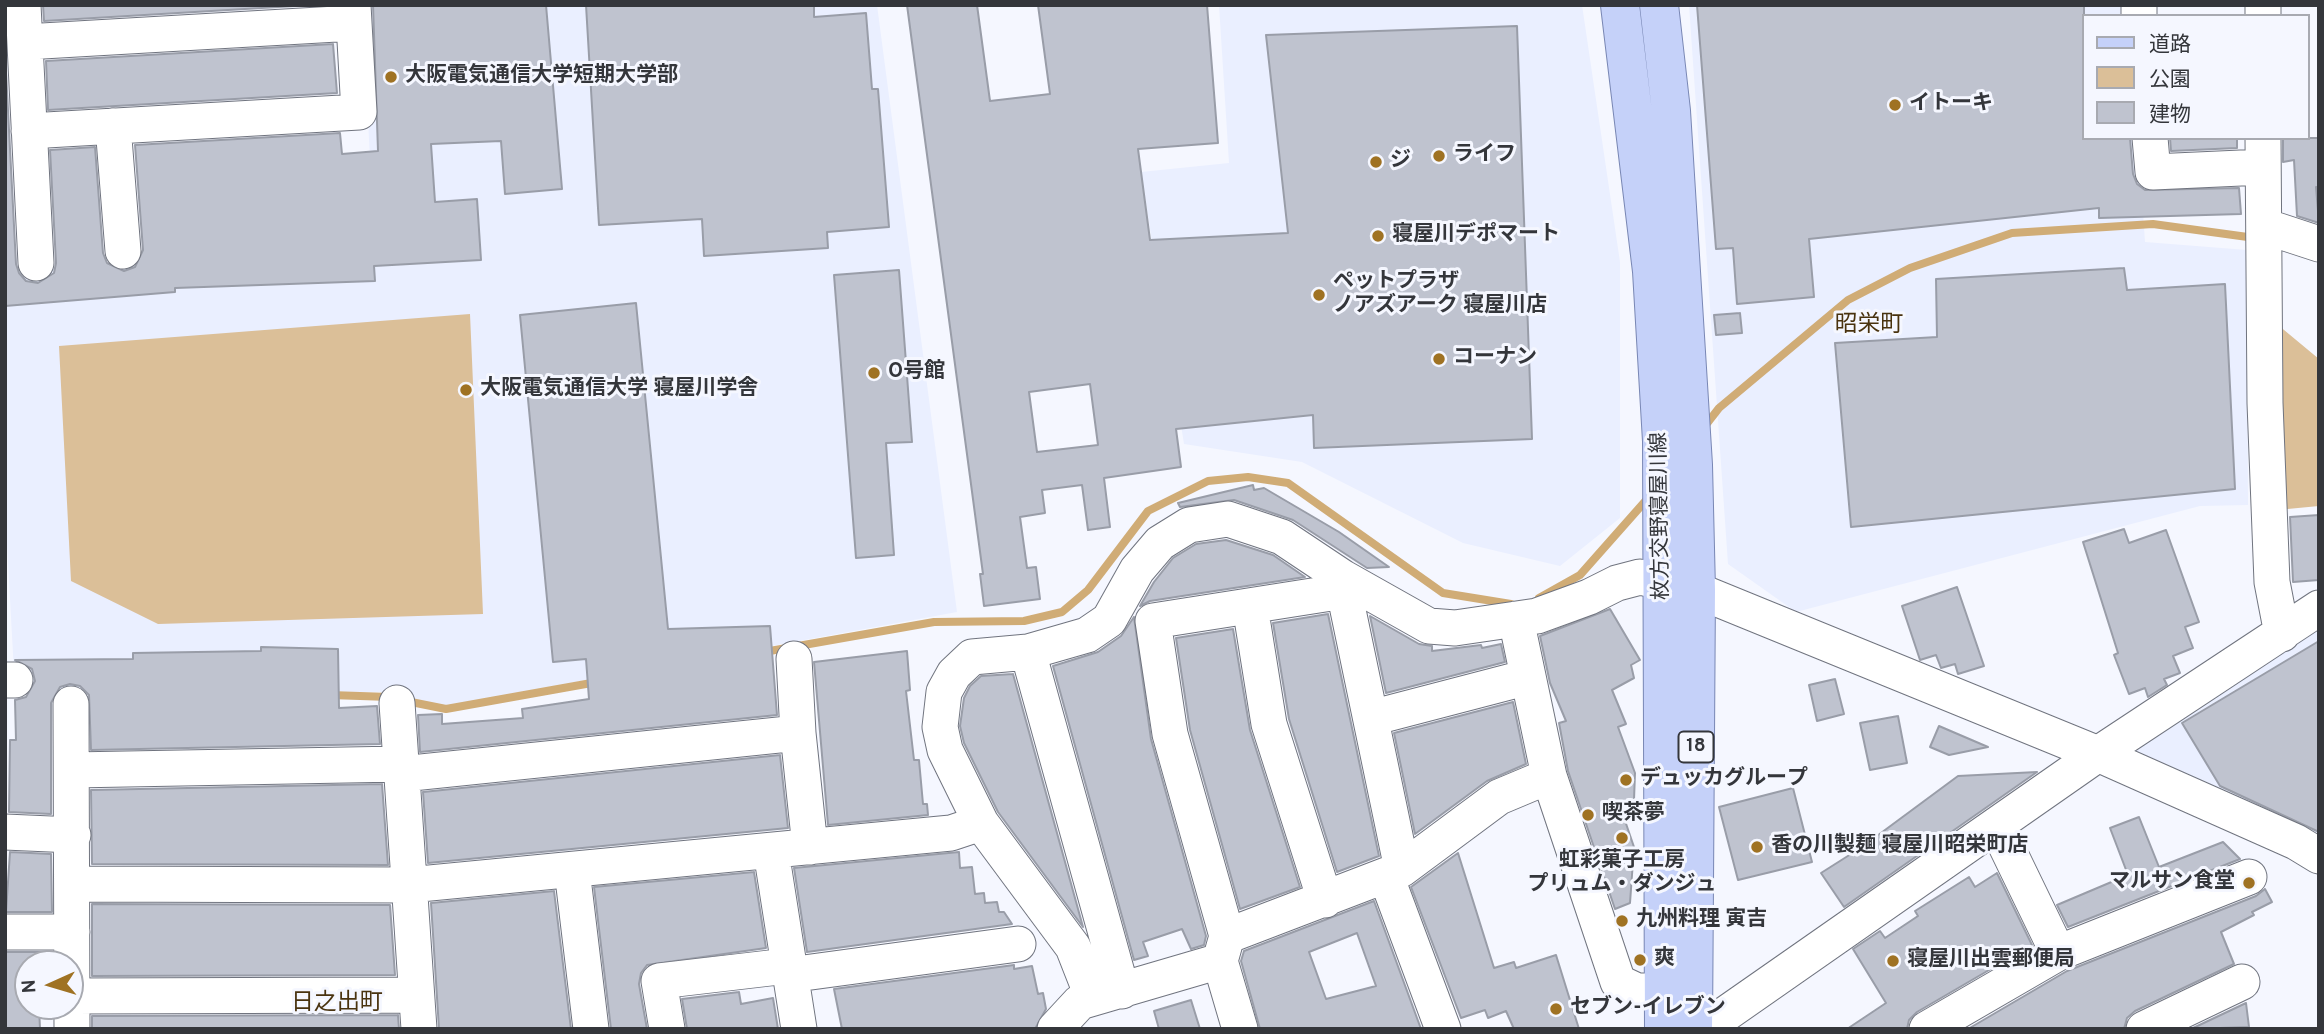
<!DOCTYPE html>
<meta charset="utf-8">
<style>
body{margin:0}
#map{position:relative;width:2324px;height:1034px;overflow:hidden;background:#f5f7ff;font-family:Overpass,"Noto Sans JP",sans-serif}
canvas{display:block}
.frame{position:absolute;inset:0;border:7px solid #34363b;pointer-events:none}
.legend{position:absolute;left:2082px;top:14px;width:228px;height:126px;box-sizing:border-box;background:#f5f7ff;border:2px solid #a8aab1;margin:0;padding:9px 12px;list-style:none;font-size:21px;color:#34363b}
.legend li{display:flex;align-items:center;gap:14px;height:35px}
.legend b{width:35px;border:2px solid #a8aab1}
.north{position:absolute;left:14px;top:950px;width:70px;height:70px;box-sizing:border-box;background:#f5f7ff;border:2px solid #a8aab1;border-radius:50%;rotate:266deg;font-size:19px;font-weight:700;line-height:28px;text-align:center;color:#34363b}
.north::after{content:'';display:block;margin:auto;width:24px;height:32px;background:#9f7223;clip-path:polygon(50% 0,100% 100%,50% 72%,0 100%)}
</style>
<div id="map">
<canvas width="2324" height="1034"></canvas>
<div class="frame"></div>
<ul class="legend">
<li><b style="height:9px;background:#c5d1f9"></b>道路</li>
<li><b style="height:19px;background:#dbbf98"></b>公園</li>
<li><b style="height:19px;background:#bfc3cf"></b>建物</li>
</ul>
<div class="north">N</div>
</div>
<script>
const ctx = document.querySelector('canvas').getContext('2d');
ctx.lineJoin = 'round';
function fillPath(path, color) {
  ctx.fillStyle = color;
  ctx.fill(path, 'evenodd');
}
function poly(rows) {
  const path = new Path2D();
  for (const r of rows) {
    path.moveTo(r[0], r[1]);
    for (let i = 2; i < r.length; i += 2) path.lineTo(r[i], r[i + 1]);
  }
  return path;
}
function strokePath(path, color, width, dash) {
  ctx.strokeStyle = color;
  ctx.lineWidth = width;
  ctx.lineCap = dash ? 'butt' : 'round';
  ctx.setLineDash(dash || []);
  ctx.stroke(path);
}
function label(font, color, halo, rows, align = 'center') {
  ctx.font = font + ' Overpass,"Noto Sans JP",sans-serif';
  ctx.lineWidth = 6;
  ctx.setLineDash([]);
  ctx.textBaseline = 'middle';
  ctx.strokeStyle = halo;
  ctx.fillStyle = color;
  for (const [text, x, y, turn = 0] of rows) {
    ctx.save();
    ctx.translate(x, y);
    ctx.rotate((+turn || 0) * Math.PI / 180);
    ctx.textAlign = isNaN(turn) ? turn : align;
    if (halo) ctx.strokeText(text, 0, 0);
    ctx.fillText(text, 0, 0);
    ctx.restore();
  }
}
fillPath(poly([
 [362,5,877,5,957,612,445,706,386,692,15,690,5,508,5,272,174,259,370,158],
 [1219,5,1582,5,1620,262,1620,518,1560,566,1463,543,1302,462,1184,444,1141,172,1229,163],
 [1689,5,2129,5,2130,16,2084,16,2084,138,2138,138,2145,242,2247,250,2248,505,2200,506,1796,612,1728,564],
 [2319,626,2319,836,2132,751]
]), '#eaefff');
fillPath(poly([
 [470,314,483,614,158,624,71,581,59,346],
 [2272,320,2319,359,2319,506,2277,510]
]), '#dbbf98');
strokePath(poly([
 [1705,426,1719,408,1848,300,1910,268,2012,233,2153,224,2255,238],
 [1539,598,1580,575,1649,497],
 [764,652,934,622,1024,621,1062,612,1088,590,1148,511,1208,481,1248,477,1288,483,1443,593,1511,604],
 [330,695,390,697],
 [406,701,446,709,597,682]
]), '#d0ac76', 8);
const building = poly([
 [43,5,54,6,295,6,44,21,43,5],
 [373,5,546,5,562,189,505,194,501,141,431,144,435,202,477,199,481,260,374,266,375,281,175,288,175,292,5,306,5,53,16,264,19,273,26,281,38,283,54,273,56,263,50,150,95,147,103,253,107,263,124,271,135,267,143,250,135,145,340,133,342,154,378,151,373,5],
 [586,5,814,5,814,17,866,13,872,89,878,89,889,227,827,232,828,248,704,256,702,219,599,225,586,5],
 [907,5,977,5,990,101,1050,94,1038,5,1207,5,1218,143,1138,149,1150,240,1288,233,1266,35,1517,26,1532,439,1314,448,1313,415,1176,429,1181,467,1104,478,1110,527,1088,530,1082,485,1042,490,1045,513,1020,517,1027,568,1036,567,1040,599,984,606,980,574,983,574,907,5],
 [1090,384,1098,445,1037,452,1029,392,1090,384],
 [1697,5,2084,5,2084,138,2130,138,2133,174,2137,184,2145,190,2239,188,2241,214,2099,218,2099,208,1809,239,1814,297,1737,304,1733,248,1716,249,1697,5],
 [333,44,337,93,48,110,46,61,333,44],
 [2170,138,2237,138,2237,148,2171,151,2170,138],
 [2283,138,2319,138,2319,187,2316,187,2319,223,2297,216,2294,160,2283,162,2283,138],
 [2124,268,2127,290,2225,284,2235,489,1851,527,1835,343,1937,337,1936,279,2124,268],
 [899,270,912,442,886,443,894,555,856,558,834,275,899,270],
 [636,303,668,629,770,626,777,715,420,752,418,715,442,714,442,724,523,718,522,709,589,699,586,659,553,662,520,315,636,303],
 [1740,313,1742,333,1716,335,1714,315,1740,313],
 [1253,485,1254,490,1264,488,1339,532,1389,567,1367,568,1293,520,1234,500,1180,507,1178,503,1253,485],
 [2319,515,2319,580,2293,582,2290,517,2319,515],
 [2124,529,2129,543,2166,530,2199,622,2185,627,2193,648,2173,656,2180,673,2164,679,2167,685,2148,697,2145,688,2129,694,2114,655,2118,653,2083,542,2124,529],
 [1226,540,1273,555,1305,577,1150,601,1140,606,1154,582,1173,558,1196,544,1226,540],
 [1957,587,1984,666,1958,674,1955,664,1941,668,1936,655,1920,660,1902,606,1957,587],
 [1610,609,1640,660,1631,665,1634,678,1612,690,1626,724,1618,727,1635,773,1634,800,1621,809,1634,847,1630,903,1615,909,1568,771,1559,723,1566,721,1550,683,1540,636,1610,609],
 [1328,614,1379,856,1337,872,1289,719,1273,623,1328,614],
 [1370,616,1419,644,1432,646,1432,651,1481,645,1482,648,1501,644,1505,662,1386,693,1370,616],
 [1134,617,1151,739,1206,936,1204,945,1191,949,1182,929,1143,942,1148,956,1134,960,1053,666,1098,652,1121,636,1134,617],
 [1233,629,1250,730,1300,887,1240,909,1190,730,1176,638,1233,629],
 [2319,641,2319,832,2220,786,2182,723,2319,641],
 [261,647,338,649,339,708,377,706,380,744,91,750,89,695,80,686,70,684,60,687,51,703,51,814,9,812,10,740,16,740,15,700,26,697,35,681,32,669,15,660,133,659,133,653,261,651,261,647],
 [907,651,910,690,906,691,914,760,919,760,923,804,927,804,928,815,828,825,814,662,907,651],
 [1013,674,1083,927,998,812,964,743,960,726,964,698,970,686,981,676,1013,674],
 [1835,679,1844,714,1817,721,1809,685,1835,679],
 [1513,702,1526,764,1487,781,1415,834,1394,733,1513,702],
 [1898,716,1907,763,1870,770,1860,723,1898,716],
 [1939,726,1988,747,1949,755,1930,747,1939,726],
 [780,755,788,828,428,863,423,792,780,755],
 [2037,772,1844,907,1821,873,1862,847,1958,776,2037,772],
 [382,784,388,865,92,864,91,790,382,784],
 [1793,788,1812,862,1738,880,1719,807,1793,788],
 [2139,817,2159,867,2223,842,2240,859,2068,927,2057,905,2128,875,2110,828,2139,817],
 [10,852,51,854,52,912,6,912,10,852],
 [959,852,960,868,972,867,975,894,984,893,985,903,997,902,999,912,1004,912,1012,924,807,952,794,868,959,852],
 [1458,853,1494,968,1514,962,1516,968,1556,955,1579,1029,1514,1029,1506,1011,1488,1018,1485,1010,1461,1018,1411,887,1458,853],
 [754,872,766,948,647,965,641,973,639,984,647,1029,611,1029,594,887,754,872],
 [1997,873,2032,945,1917,1012,1909,1020,1907,1029,1847,1029,1886,1003,1853,949,1880,931,1885,938,1918,916,1915,911,1969,877,1975,887,1997,873],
 [2265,889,2272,902,2252,912,2254,915,2221,932,2234,964,2135,1011,2127,1018,2124,1029,1968,1029,2067,971,2256,896,2265,889],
 [554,891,571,1029,439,1029,431,903,554,891],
 [1374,901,1421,1029,1260,1029,1241,961,1244,951,1374,901],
 [1357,933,1376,986,1326,999,1309,952,1357,933],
 [92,904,390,905,395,975,92,976,92,904],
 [6,952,52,952,52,964,28,964,28,1006,39,1006,40,1029,5,1029,6,952],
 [1014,965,1014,969,1032,966,1038,994,1043,993,1046,1009,1035,1029,842,1029,834,989,1014,965],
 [739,992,741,1004,773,998,778,1029,687,1029,682,999,739,992],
 [1191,1000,1200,1029,1159,1029,1154,1011,1191,1000],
 [2246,1003,2249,1027,2191,1029,2246,1003],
 [398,1015,399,1029,92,1029,92,1016,398,1015]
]);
fillPath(building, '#bfc3cf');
strokePath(building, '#999da8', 2);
const minor = poly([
 [23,5,36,263],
 [2139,5,2139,16],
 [2263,16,2263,5],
 [25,42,354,23],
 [113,126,123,251],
 [29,131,359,112,353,5],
 [2150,138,2153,172,2263,167],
 [2263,138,2265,403,2272,582,2282,634],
 [2264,226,2319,244],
 [1342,577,1429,626,1455,628,1537,616,1589,597,1617,583,1640,577,1696,590,2098,754,2296,842,2319,856],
 [1250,606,1269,724,1325,900],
 [1516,619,1549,776],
 [1028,652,1122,991],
 [794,659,798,733,810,847],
 [5,680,15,680],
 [397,703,419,1029],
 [71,704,72,1029],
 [1371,718,1528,677],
 [72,770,401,764],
 [402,774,798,733],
 [1997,827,2058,953],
 [5,832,73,835],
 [771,851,799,1029],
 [572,870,591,1029],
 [1386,876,1443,1029],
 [72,884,409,885,951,833,981,823],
 [5,932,72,932],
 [1227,936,1402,869,1499,797,1549,776,1618,982,1637,991,1663,991],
 [789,975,1018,944],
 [71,996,416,995],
 [1093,998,1073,947,981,823,945,750,940,727,944,692,954,674,972,657,1028,652,1087,635,1109,620,1137,570,1160,543,1189,525,1228,519,1282,537,1342,577,1344,591],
 [667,1029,659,981,787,966],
 [1055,1029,1080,1002,1220,961],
 [1240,1029,1220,961,1227,936,1170,734,1153,621,1344,591,1402,869],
 [1704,1029,2098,754,2319,608],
 [1927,1029,2058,953,2249,877],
 [2144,1029,2242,982]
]);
const major = poly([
 [1620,5,1652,271,1662,441,1664,1029],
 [1659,5,1671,111,1693,465,1696,590,1693,1029]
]);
strokePath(minor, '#70747f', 37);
strokePath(major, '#7987b4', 40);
strokePath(minor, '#fff', 35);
strokePath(major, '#c5d1f9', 38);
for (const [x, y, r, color] of [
 [391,77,7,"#9f7223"],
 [1895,105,7,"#9f7223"],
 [1439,156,7,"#9f7223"],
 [1376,162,7,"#9f7223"],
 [1378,236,7,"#9f7223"],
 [1319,295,7,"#9f7223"],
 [1439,359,7,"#9f7223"],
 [874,373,7,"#9f7223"],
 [466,390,7,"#9f7223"],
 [1626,780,7,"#9f7223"],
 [1588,815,7,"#9f7223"],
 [1622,838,7,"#9f7223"],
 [1757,847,7,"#9f7223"],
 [2249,883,7,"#9f7223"],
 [1622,921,7,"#9f7223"],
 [1640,960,7,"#9f7223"],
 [1893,961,7,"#9f7223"],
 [1556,1009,7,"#9f7223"]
]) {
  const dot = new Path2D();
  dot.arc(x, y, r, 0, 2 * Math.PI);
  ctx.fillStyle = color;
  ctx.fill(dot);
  strokePath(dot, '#f5f7ff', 2.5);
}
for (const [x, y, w] of [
 [1696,747,35]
]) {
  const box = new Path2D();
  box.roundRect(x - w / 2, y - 15.5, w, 31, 5);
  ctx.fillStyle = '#f5f7ff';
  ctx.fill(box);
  strokePath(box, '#34363b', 2);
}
label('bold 19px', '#34363b', null, [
 ["18",1696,747]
]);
label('bold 21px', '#34363b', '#f5f7ff', [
 ["大阪電気通信大学短期大学部",405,77],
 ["イトーキ",1909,105],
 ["ライフ",1453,156],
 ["ジ",1390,162],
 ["寝屋川デポマート",1392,236],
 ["ペットプラザ",1333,283],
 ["ノアズアーク 寝屋川店",1333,307],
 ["コーナン",1453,359],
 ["O号館",888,373],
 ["大阪電気通信大学 寝屋川学舎",480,390],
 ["デュッカグループ",1640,780],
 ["喫茶夢",1602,815],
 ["香の川製麺 寝屋川昭栄町店",1771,847],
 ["虹彩菓子工房",1622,862,"center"],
 ["プリュム・ダンジュ",1622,886,"center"],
 ["マルサン食堂",2235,883,"right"],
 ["九州料理 寅吉",1636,921],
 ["爽",1654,960],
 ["寝屋川出雲郵便局",1907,961],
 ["セブン-イレブン",1570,1009]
], 'left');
label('21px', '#34363b', '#f5f7ff', [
 ["枚方交野寝屋川線",1662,516,-91]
]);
label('23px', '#49330f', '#f5f7ff', [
 ["昭栄町",1869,326],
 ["日之出町",337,1004]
]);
</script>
